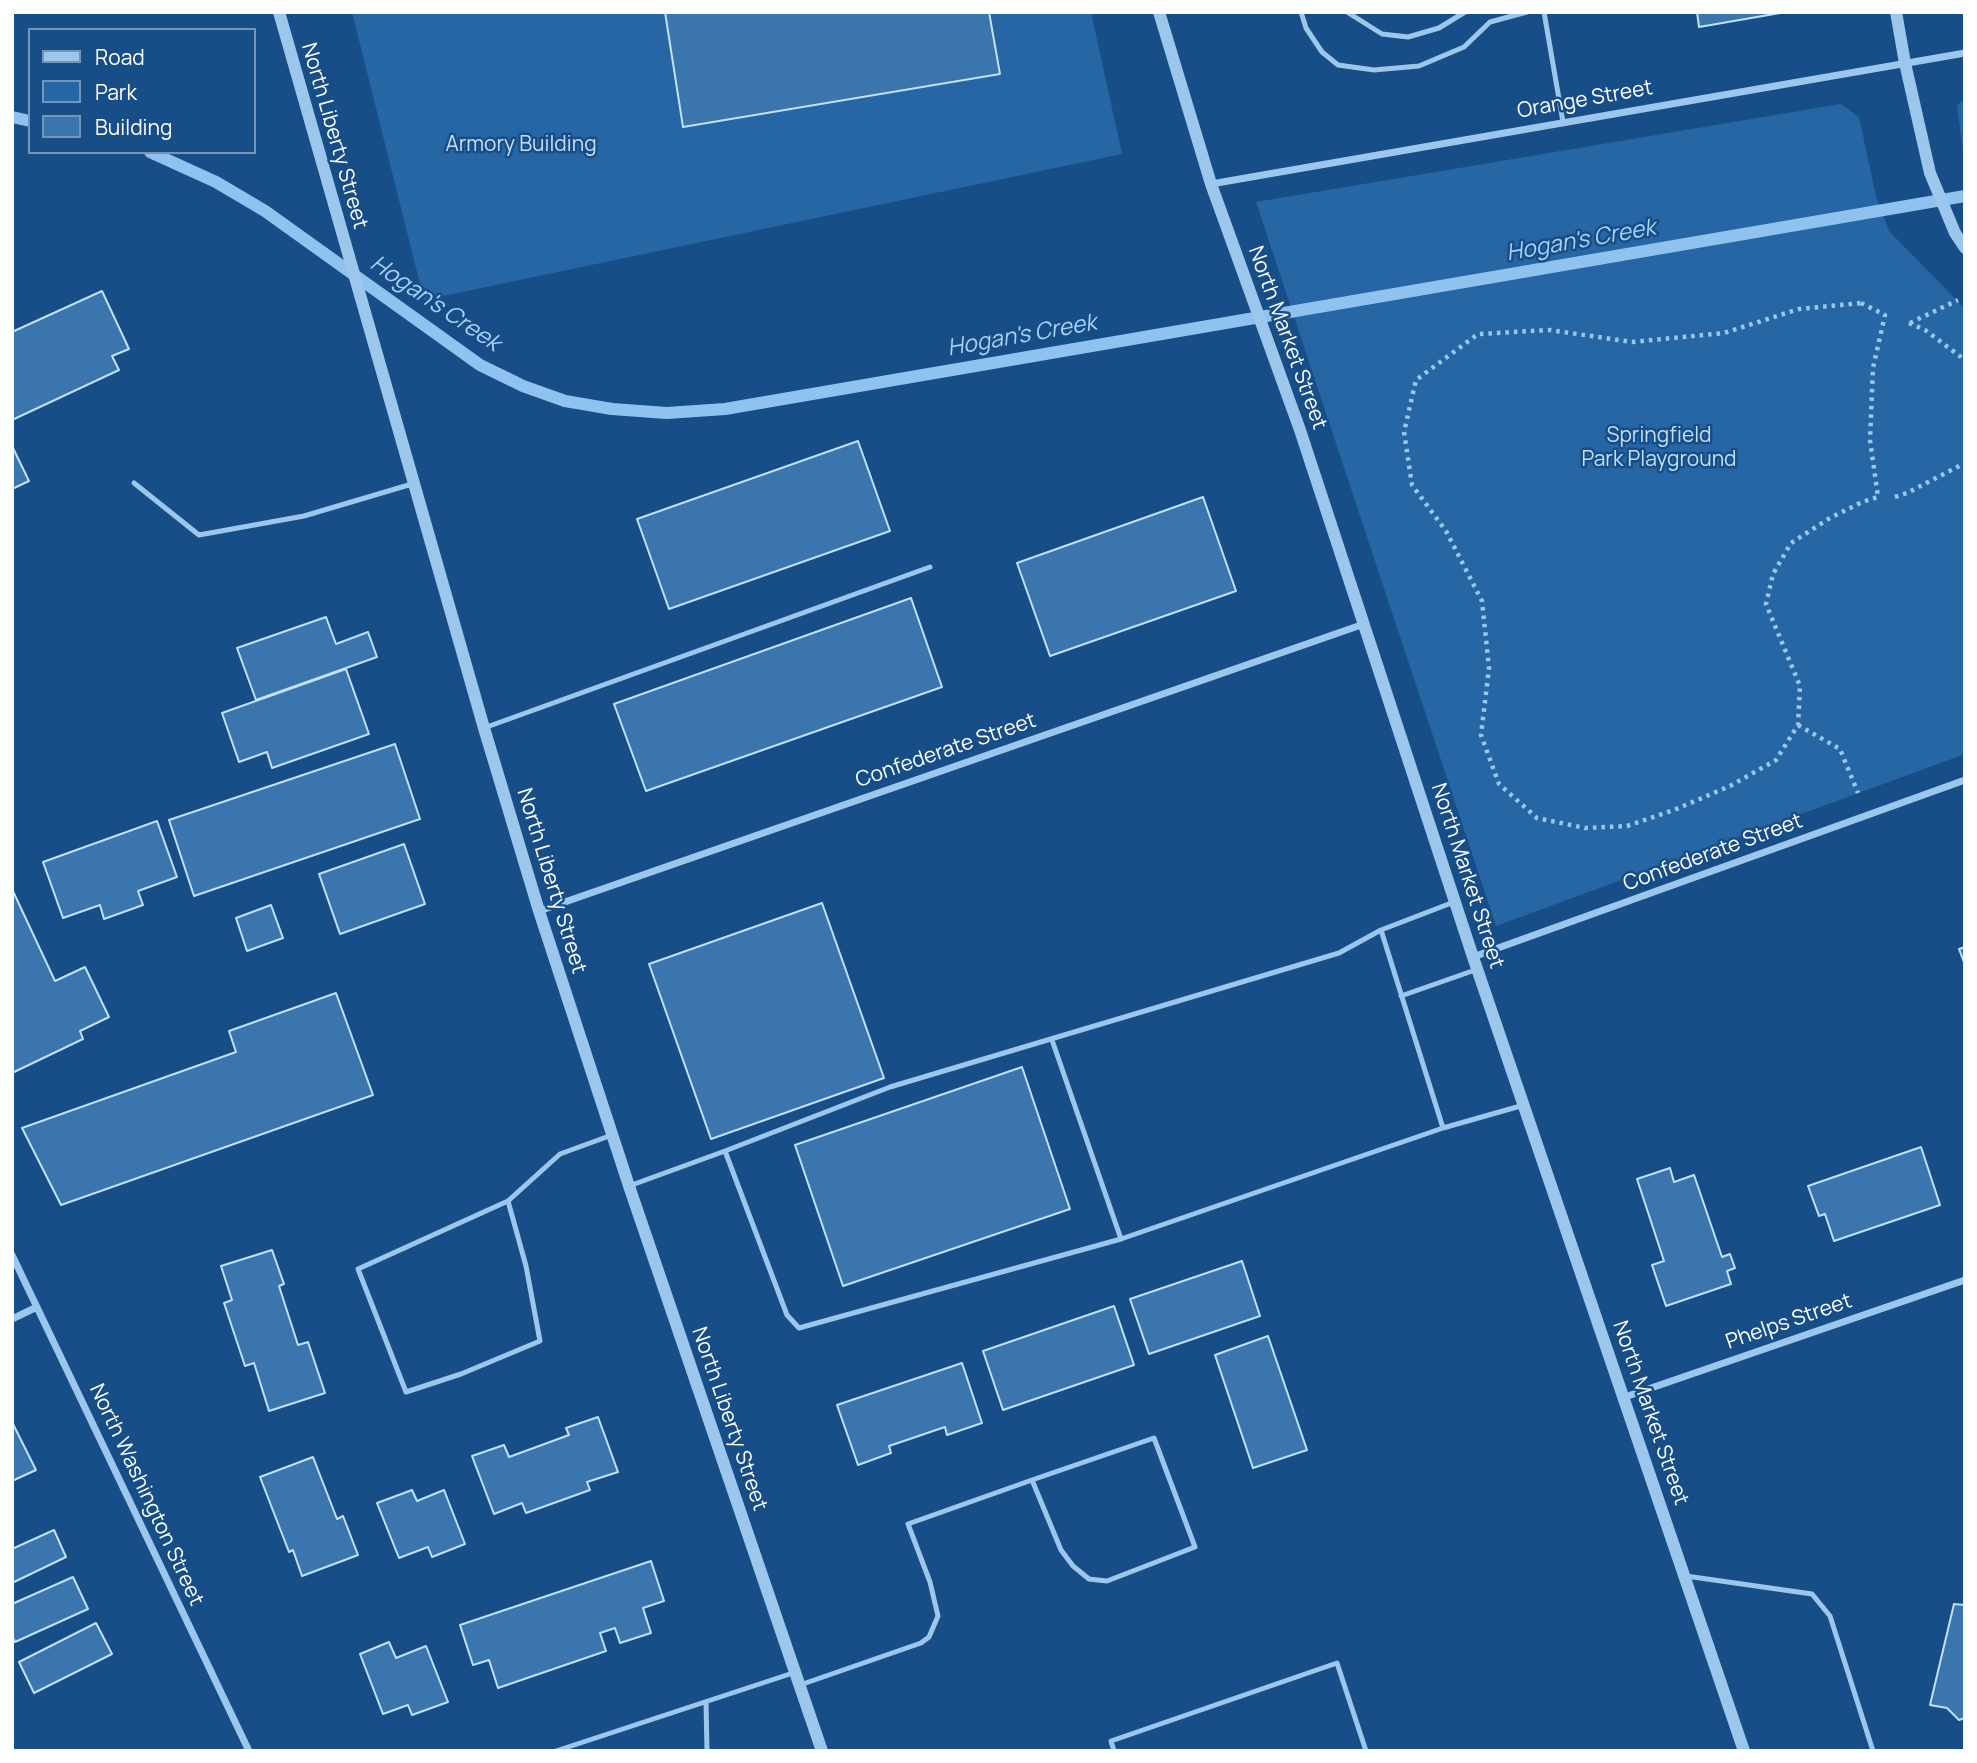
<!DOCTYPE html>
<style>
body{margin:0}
#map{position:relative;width:1977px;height:1763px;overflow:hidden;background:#174e87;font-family:Manrope,sans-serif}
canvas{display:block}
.frame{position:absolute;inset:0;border:14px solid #fff;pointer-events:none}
.legend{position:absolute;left:28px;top:28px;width:228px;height:126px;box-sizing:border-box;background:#174e87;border:2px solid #7495b7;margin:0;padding:9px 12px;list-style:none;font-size:21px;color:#fff}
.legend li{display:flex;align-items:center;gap:14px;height:35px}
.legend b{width:35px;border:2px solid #7495b7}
</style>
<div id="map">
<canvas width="1977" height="1763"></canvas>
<div class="frame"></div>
<ul class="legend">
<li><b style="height:9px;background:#9dc6ed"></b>Road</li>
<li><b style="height:19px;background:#2766a4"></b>Park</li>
<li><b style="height:19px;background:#3b75ae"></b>Building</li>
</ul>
</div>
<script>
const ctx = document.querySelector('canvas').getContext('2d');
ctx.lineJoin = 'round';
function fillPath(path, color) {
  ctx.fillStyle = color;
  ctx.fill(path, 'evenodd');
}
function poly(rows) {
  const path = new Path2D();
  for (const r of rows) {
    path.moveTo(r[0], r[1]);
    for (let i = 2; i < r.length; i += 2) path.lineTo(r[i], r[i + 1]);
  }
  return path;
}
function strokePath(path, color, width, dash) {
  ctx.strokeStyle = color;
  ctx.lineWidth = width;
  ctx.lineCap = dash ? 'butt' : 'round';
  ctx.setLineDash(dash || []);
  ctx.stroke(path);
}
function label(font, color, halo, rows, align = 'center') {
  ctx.font = font + ' Manrope,sans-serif';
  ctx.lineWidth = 5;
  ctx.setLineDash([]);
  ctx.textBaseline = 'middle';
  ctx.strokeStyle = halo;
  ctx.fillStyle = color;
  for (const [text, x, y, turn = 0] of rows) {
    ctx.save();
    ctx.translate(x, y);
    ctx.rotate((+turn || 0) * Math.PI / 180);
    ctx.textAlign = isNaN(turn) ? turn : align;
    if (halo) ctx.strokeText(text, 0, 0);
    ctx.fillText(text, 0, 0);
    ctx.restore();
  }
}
fillPath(poly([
 [352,12,1091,12,1122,154,424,300],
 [1965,99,1965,166,1957,105],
 [1841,104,1859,117,1876,196,1889,231,1965,309,1965,754,1496,926,1256,202]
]), '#2766a4');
strokePath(poly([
 [12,117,30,121],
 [150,152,216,182,265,211,480,365,523,386,565,401,612,409,667,413,725,409,1965,196]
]), '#90c2f0', 12);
const building = poly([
 [665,12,989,12,1000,74,683,127,665,12],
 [1697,12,1786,12,1699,27,1697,12],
 [102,291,129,349,112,356,119,370,12,420,12,332,102,291],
 [858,441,890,531,669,609,637,519,858,441],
 [12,446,29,481,12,489,12,446],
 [1203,497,1236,591,1050,656,1017,563,1203,497],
 [911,598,942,687,646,791,614,704,911,598],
 [326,617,336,644,368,632,377,657,256,700,237,648,326,617],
 [346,669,369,734,272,768,267,752,239,762,222,713,346,669],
 [395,744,420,819,194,896,169,820,395,744],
 [157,821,177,877,138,891,143,905,104,919,100,905,63,918,43,862,157,821],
 [404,844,425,904,340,934,319,874,404,844],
 [12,889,55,981,85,967,109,1017,80,1031,83,1039,12,1073,12,889],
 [822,903,884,1078,711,1139,649,964,822,903],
 [271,905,283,938,247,951,236,918,271,905],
 [1965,947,1965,965,1959,949,1965,947],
 [336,993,373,1095,61,1205,22,1128,236,1052,229,1031,336,993],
 [1022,1067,1070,1209,843,1286,795,1145,1022,1067],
 [1921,1147,1940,1205,1834,1241,1825,1214,1819,1216,1808,1186,1921,1147],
 [1670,1168,1674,1182,1694,1175,1722,1257,1730,1254,1735,1268,1727,1271,1731,1284,1666,1306,1652,1265,1664,1261,1637,1179,1670,1168],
 [272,1250,284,1284,279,1286,298,1345,308,1342,325,1393,269,1411,254,1363,245,1366,224,1303,232,1300,221,1266,272,1250],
 [1242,1261,1260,1316,1149,1354,1130,1299,1242,1261],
 [1114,1306,1134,1365,1003,1410,983,1351,1114,1306],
 [1268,1336,1307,1450,1253,1468,1215,1355,1268,1336],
 [962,1363,982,1423,947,1435,945,1427,889,1446,891,1453,858,1465,837,1405,962,1363],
 [598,1417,618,1472,587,1482,590,1490,526,1513,522,1503,494,1514,472,1456,504,1445,509,1457,569,1435,566,1428,598,1417],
 [12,1422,36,1470,12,1481,12,1422],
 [313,1457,337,1519,343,1516,358,1555,302,1576,293,1550,289,1552,260,1477,313,1457],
 [412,1490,417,1501,444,1490,465,1544,432,1557,428,1547,399,1558,377,1503,412,1490],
 [54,1530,66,1557,12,1583,12,1549,54,1530],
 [651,1561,664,1601,643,1608,651,1633,620,1643,615,1628,600,1633,606,1651,498,1688,489,1660,473,1665,460,1625,651,1561],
 [73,1577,88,1609,15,1642,12,1636,12,1604,73,1577],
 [1954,1604,1965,1605,1965,1718,1959,1720,1947,1708,1930,1705,1954,1604],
 [96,1623,112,1654,34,1693,19,1662,96,1623],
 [389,1642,396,1658,426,1646,448,1702,412,1715,408,1705,383,1714,360,1654,389,1642]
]);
fillPath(building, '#3b75ae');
strokePath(building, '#c3dffa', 2);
strokePath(poly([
 [1861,303,1885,315,1873,368,1870,440,1878,497,1862,502,1830,518,1791,543,1773,574,1766,604,1800,686,1798,725,1776,760,1730,786,1674,810,1627,826,1585,828,1537,818,1499,784,1481,735,1489,668,1482,601,1446,531,1412,485,1404,432,1416,380,1478,334,1550,330,1632,342,1724,333,1799,309,1861,303],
 [1909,323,1925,330,1965,360],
 [1910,323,1958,300],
 [1895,497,1907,493,1965,463],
 [1798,725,1840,749,1858,793]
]), '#9dc6ed', 4.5, [3.5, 5]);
strokePath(poly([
 [1301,12,1306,28,1322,52,1338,65,1374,70,1419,66,1464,47,1490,22,1527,12],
 [1347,12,1382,34,1408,37,1439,28,1465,12],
 [1544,12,1563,122],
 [134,483,199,535,304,516,412,484],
 [484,728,930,567],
 [1454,902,1381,930,1443,1128,1524,1105],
 [1401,996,1478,969],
 [1052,1040,1121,1239,1443,1128],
 [725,1151,787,1315,799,1328,1121,1239],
 [629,1186,725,1151,890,1087,1339,953,1381,930],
 [508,1201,526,1266,540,1341,461,1374,406,1392,358,1269,508,1201,560,1154,612,1135],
 [1686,1576,1812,1594,1830,1616,1873,1751],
 [800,1685,921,1643,929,1637,938,1616,930,1582,908,1524,1032,1480,1154,1438,1195,1547,1107,1581,1089,1579,1073,1566,1061,1550,1032,1480],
 [706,1702,707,1751],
 [556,1751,796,1672],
 [1114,1751,1111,1741,1337,1663,1366,1751]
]), '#9dc6ed', 5);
strokePath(poly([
 [1211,184,1965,53],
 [539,911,1364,624],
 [1473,957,1965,780],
 [12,1255,249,1751],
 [12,1319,37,1307],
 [1625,1397,1965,1280]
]), '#9dc6ed', 7);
strokePath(poly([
 [279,12,484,728,539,911,629,1186,822,1751],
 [1159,12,1211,184,1300,430,1473,957,1744,1751],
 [1896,12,1905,63,1930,173,1955,233,1965,248]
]), '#9dc6ed', 12);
label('21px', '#fff', '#174e87', [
 ["Orange Street",1585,100,-10],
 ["North Liberty Street",334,136,74],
 ["North Market Street",1287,338,70],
 ["Confederate Street",946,751,-19],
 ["Confederate Street",1713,853,-20],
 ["North Market Street",1467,876,72],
 ["North Liberty Street",551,881,73],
 ["Phelps Street",1789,1322,-19],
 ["North Market Street",1650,1413,71],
 ["North Liberty Street",729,1419,71],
 ["North Washington Street",146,1495,65]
]);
label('21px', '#c3dffa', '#174e87', [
 ["Armory Building",521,145],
 ["Springfield",1659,436],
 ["Park Playground",1659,460]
]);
label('italic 23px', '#a9d0f5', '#174e87', [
 ["Hogan's Creek",1581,241,-10],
 ["Hogan's Creek",435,304,34],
 ["Hogan's Creek",1022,336,-10]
]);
</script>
